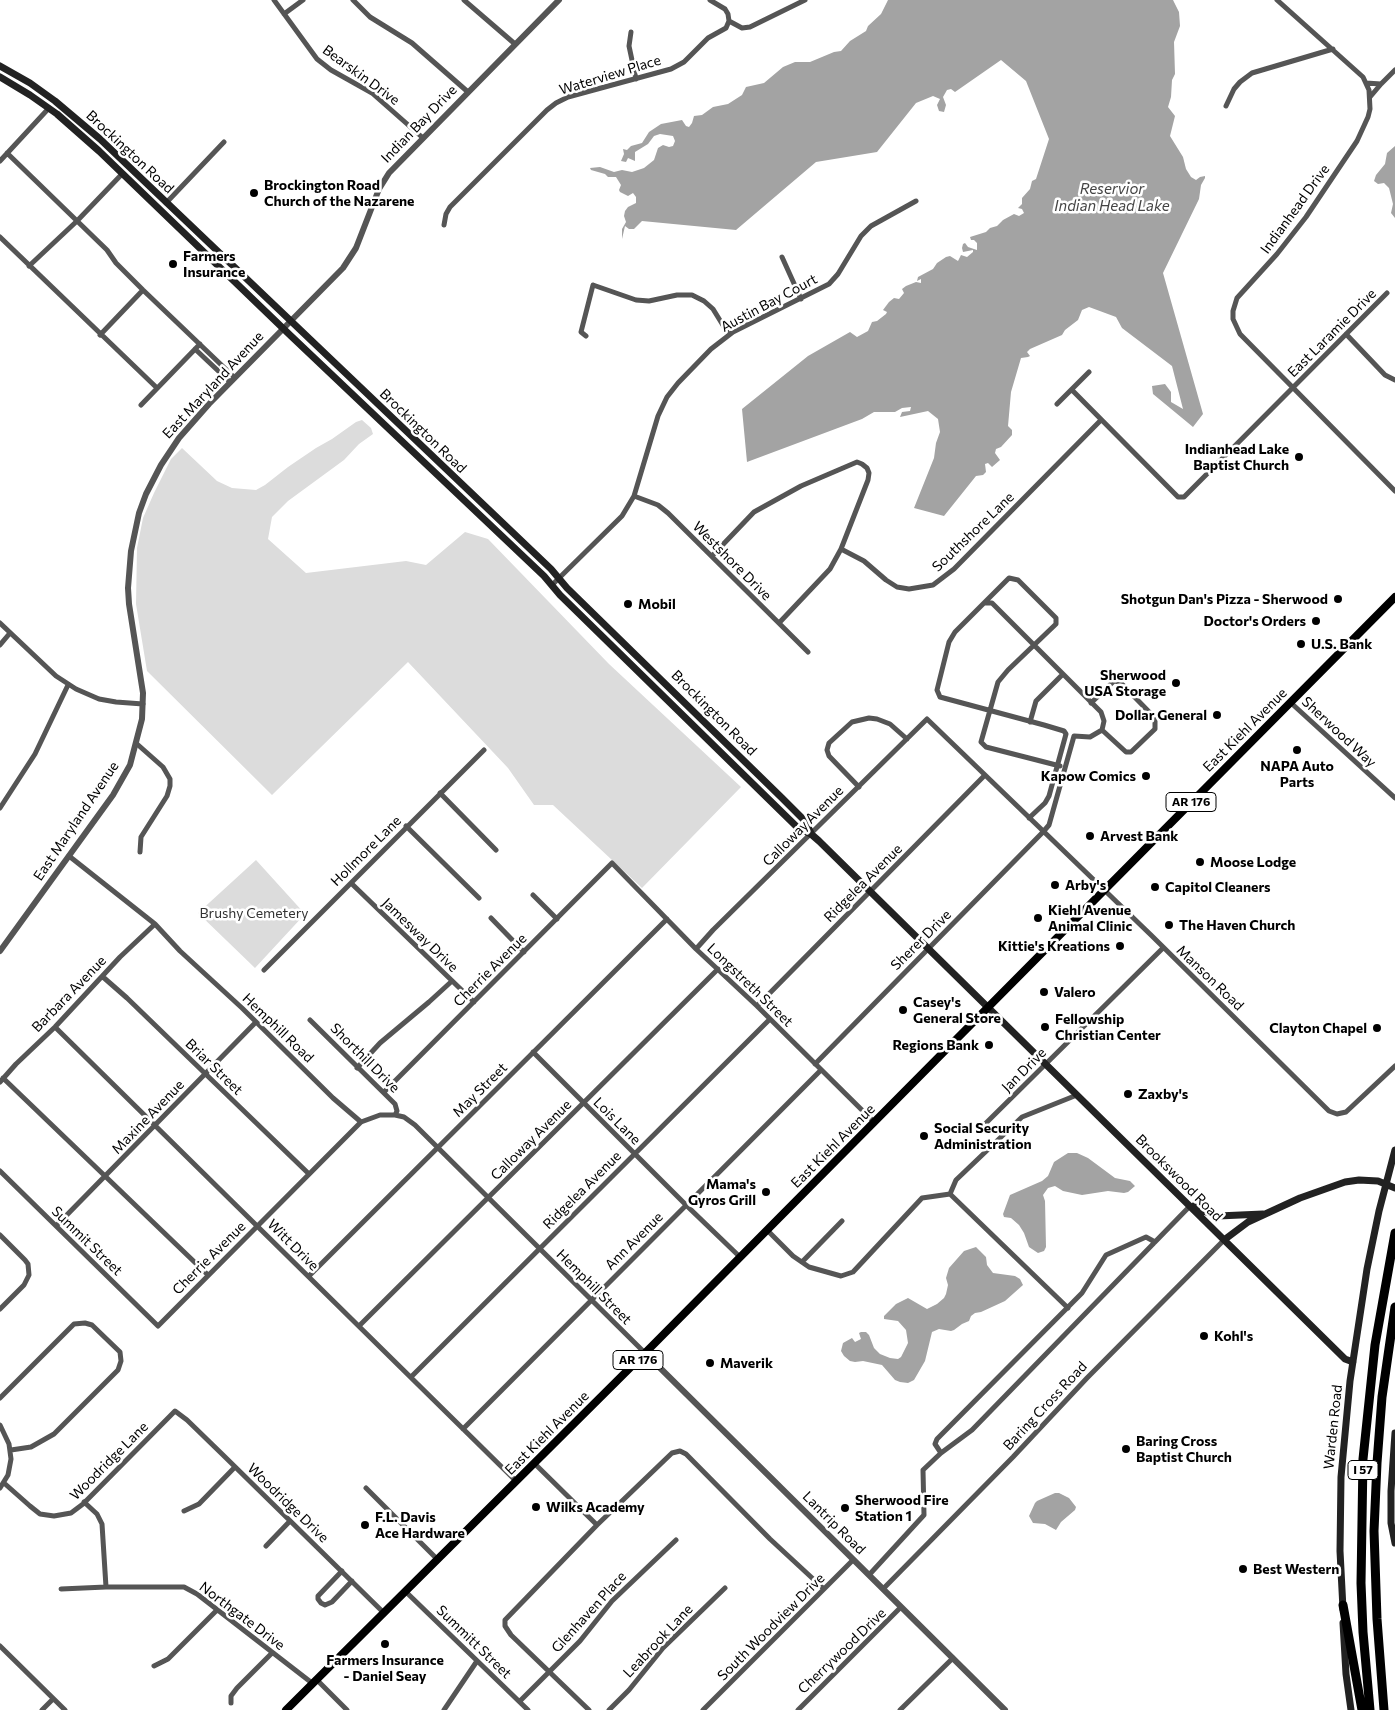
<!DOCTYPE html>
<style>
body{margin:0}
canvas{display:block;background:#fff}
</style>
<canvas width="1395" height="1710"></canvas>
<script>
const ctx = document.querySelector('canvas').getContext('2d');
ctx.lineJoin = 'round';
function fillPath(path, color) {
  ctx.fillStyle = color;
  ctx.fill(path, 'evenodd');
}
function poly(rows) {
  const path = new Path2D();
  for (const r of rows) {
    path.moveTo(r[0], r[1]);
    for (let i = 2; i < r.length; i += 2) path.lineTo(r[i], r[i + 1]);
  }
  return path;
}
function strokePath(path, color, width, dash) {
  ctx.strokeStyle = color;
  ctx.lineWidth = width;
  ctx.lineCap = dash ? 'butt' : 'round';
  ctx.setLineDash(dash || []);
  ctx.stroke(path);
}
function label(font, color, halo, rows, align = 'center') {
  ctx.font = font + ' Commissioner,sans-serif';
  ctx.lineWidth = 5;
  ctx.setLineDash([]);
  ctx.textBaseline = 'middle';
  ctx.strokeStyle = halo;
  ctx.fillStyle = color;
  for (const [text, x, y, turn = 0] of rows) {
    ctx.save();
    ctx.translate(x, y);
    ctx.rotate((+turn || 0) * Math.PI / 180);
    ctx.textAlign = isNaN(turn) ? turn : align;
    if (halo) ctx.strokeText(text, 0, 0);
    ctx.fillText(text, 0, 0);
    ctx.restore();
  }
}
fillPath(poly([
 [362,420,371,428,373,434,359,444,344,460,288,501,272,517,268,539,306,573,406,561,426,565,465,532,488,539,609,664,741,787,642,888,553,805,534,805,508,768,408,662,272,795,147,671,136,604,137,548,143,518,154,493,171,459,182,448,217,481,232,488,256,490,265,485,288,467,316,448,332,439,356,422],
 [256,860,305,914,255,968,198,913]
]), '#dcdcdc');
fillPath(poly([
 [888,0,1173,0,1179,12,1180,26,1174,42,1175,74,1172,80,1171,97,1168,107,1175,116,1170,136,1183,157,1186,169,1191,177,1196,180,1200,177,1205,176,1205,178,1201,185,1199,199,1163,273,1203,414,1193,427,1153,394,1152,386,1165,384,1171,392,1171,402,1183,409,1172,366,1122,328,1116,317,1089,307,1082,310,1078,320,1065,330,1062,335,1030,349,1027,352,1030,356,1028,357,1021,358,1011,392,1008,426,1012,430,1012,435,1001,447,996,449,995,453,1000,460,992,467,988,463,985,464,986,472,983,475,976,476,944,516,914,508,934,458,936,443,940,432,938,419,928,411,900,417,902,412,910,411,911,407,902,408,895,412,874,412,862,419,747,462,742,409,808,356,850,332,857,337,868,331,872,322,877,321,886,314,887,312,883,310,889,302,894,298,899,299,904,293,902,289,906,286,916,282,921,283,921,279,917,281,918,277,933,269,937,263,946,257,950,256,958,261,961,255,967,257,973,252,973,250,963,252,962,248,963,244,965,243,968,247,977,250,977,243,974,240,971,240,970,237,986,232,990,228,997,226,1003,220,1014,214,1019,216,1024,213,1022,209,1018,208,1022,204,1022,198,1030,189,1032,181,1036,179,1049,139,1026,81,1001,60,955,92,951,89,947,90,943,97,946,105,944,112,939,111,937,105,940,99,933,96,916,103,877,152,816,162,736,230,642,221,634,229,629,229,625,226,622,239,622,229,626,222,624,216,625,211,628,207,636,203,636,197,633,193,628,196,620,192,619,190,621,185,616,177,608,177,605,174,591,170,590,168,600,167,614,172,622,170,632,172,644,168,654,160,658,148,663,145,669,147,673,146,675,141,673,136,660,134,654,136,648,144,635,152,635,161,628,158,626,162,621,161,624,154,623,149,627,150,631,146,642,143,649,132,661,124,682,120,686,126,689,127,692,123,694,116,702,115,713,107,728,104,742,95,746,87,764,83,783,67,795,62,810,62,834,52,841,51,850,41,866,31,868,26,881,14],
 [1395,146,1395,218,1391,213,1393,204,1389,188,1384,183,1378,184,1374,181,1376,175,1385,164,1387,153],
 [1068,1153,1077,1153,1088,1158,1115,1178,1130,1181,1135,1186,1128,1192,1124,1193,1108,1191,1082,1195,1063,1191,1055,1186,1048,1188,1043,1195,1045,1201,1046,1247,1044,1251,1038,1253,1029,1247,1024,1233,1019,1225,1011,1218,1004,1217,1003,1214,1010,1195,1042,1181,1048,1176,1054,1162],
 [976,1247,986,1257,987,1265,993,1273,1015,1276,1020,1279,1023,1285,1005,1301,981,1312,975,1313,971,1316,969,1321,962,1324,954,1330,951,1331,939,1329,932,1332,925,1361,914,1380,908,1383,900,1382,895,1380,882,1365,863,1361,855,1362,850,1361,844,1356,841,1351,843,1343,852,1338,855,1342,861,1339,859,1333,861,1332,866,1332,869,1335,874,1348,880,1354,890,1358,898,1359,901,1357,908,1343,906,1330,898,1321,884,1319,884,1316,896,1304,908,1298,927,1309,937,1304,944,1298,946,1294,948,1285,946,1278,949,1268,964,1251],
 [1055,1493,1059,1493,1069,1498,1076,1507,1075,1510,1061,1522,1056,1530,1045,1524,1033,1523,1029,1516,1035,1503,1037,1501]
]), '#a3a3a3');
strokePath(poly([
 [274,0,317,59,331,70,372,93,423,138],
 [353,0,370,17,412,43,468,92],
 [464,0,515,44],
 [1277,0,1363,77,1369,90,1370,109,1368,117,1357,141,1306,217,1277,254,1237,298,1233,311,1233,319,1240,334,1395,491],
 [284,14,303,0],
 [729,21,742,28,750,27,805,0],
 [631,32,629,46,636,79],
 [1366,83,1381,84,1395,70],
 [1370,97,1381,84],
 [1226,106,1234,89,1240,82,1252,73,1333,49],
 [7,153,107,250,116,263,143,290,234,377],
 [0,161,49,108],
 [166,203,224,142],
 [444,225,446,214,450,207,547,110,556,103,568,97,671,69,684,62,708,38,726,28,729,21,728,14,725,9,710,0],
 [0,237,157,388],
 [782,257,801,299],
 [29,266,77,221,122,174],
 [1346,334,1385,375,1395,380],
 [100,335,143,290],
 [586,336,581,332,593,285,636,300,649,301,677,295,692,295,704,301,713,309,729,335],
 [195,349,230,382],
 [1072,390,1178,497,1184,497,1387,293],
 [1057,404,1089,372],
 [141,405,200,344],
 [634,496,658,505,668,513,808,652],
 [841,549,864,561,886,580,897,587,909,589,933,585,954,569,1101,420],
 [712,556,754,512,801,486,857,462,862,464,867,468,869,473,868,480,841,549,830,569,779,623],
 [552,585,622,516,634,496,658,416,667,397,678,383,711,349,733,332,829,284,838,274,861,236,871,226,916,201],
 [984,603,1009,578,1018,580,1056,618,1056,624,1008,670,998,682,981,742,986,747,1060,766],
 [0,623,56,676,76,689,99,699,116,702,143,704],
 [0,645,10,633],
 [1290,702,1395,798],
 [1091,703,1114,681,1120,682,1155,718,1155,729,1131,752,1126,752,1102,730],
 [1030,722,1036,701,1063,674],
 [137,744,163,767,170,779,170,786,167,796,141,837,140,852],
 [859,787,829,756,827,750,829,743,852,722,869,718,877,719,890,724,907,739],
 [440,793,496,850],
 [0,808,35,754,68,685],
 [406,826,479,898],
 [69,856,155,924,180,951,242,1008,333,1098,361,1122],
 [351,883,474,1002],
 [533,895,557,919],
 [491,918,524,952],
 [696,949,713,930,927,719,1152,936,1329,1111,1337,1114,1346,1112,1395,1066],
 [264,970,484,750],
 [103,977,127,998,309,1174],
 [757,1006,985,775],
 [310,1020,395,1104,397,1111,395,1115],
 [55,1027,516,1481],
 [533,1052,686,1205,740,1257],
 [815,1064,1043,832,1049,825,1074,736,1090,737,1102,730,1104,721,1101,712,992,603,984,603,955,632,949,642,937,690,940,697,1044,725,1064,731,1066,734,1049,796,1045,803,1029,818],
 [357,1068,380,1043,429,1002,452,981],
 [3,1078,208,1275],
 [0,1082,16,1064,55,1027,120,957,155,924],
 [384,1092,612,863,696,949,757,1006,874,1122],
 [985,1124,1163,948],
 [0,1171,158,1326,361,1122,380,1115,395,1115,404,1117,415,1125,645,1353],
 [950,1194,1068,1308],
 [56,1226,256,1022],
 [767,1230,793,1256,809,1267,841,1276,853,1272,922,1198,950,1194,956,1180,1022,1117,1077,1095],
 [0,1235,25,1260,28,1264,29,1275,24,1285,0,1309],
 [802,1262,842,1221],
 [309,1276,667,919],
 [359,1326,718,969],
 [411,1377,770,1019],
 [0,1398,74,1324,85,1323,92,1325,120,1352,121,1361,118,1370,54,1434,31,1447,11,1450],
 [0,1425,9,1444,11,1459,8,1475,0,1488],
 [463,1429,821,1070],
 [941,1453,935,1444,937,1439,1082,1293,1106,1255,1146,1237,1155,1242],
 [534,1463,597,1525],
 [4,1483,30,1506,40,1514,54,1516,71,1513,83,1504,175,1411,187,1420,222,1454,384,1613],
 [366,1488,437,1559],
 [84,1502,97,1514,102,1524,106,1587],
 [184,1511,199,1504,235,1467],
 [266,1546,290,1521],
 [342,1571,318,1596,318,1599,321,1603,325,1605,332,1602,352,1581],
 [869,1575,924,1515,923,1470,941,1453,972,1430,1190,1206],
 [61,1589,106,1587,184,1587,197,1594,312,1683],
 [883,1589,1013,1457,1087,1378,1224,1240],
 [405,1591,528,1710],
 [0,1646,65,1710],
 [154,1666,168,1659,217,1610],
 [317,1680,347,1710],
 [520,1701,580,1641,612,1601,676,1540],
 [231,1703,231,1696,237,1688,272,1653],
 [42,1710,53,1699],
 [444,1710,477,1661],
 [589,1710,511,1635,505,1626,505,1620,597,1525,672,1453,680,1451,686,1454,770,1539,824,1589],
 [609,1710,629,1690,663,1648,725,1588],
 [703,1710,853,1560],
 [798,1710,901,1607],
 [900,1710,953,1658]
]), '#555', 5);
strokePath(poly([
 [0,951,113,795,130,765,142,719,143,693,129,604,128,588,131,551,139,513,146,494,161,465,179,438,209,404,343,268,356,248,379,189,389,173,559,0],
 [645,1353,1005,1710]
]), '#555', 6);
strokePath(poly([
 [0,66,30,83,55,101,100,139,551,569,567,588,782,798,805,821,811,833],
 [0,77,30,95,57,114,99,151,291,336,544,576,560,595,798,828,811,834,819,841,1345,1359,1353,1362],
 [1194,1206,1203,1211,1218,1216,1263,1214],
 [1224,1240,1248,1222,1300,1198,1345,1182,1359,1180,1378,1181,1395,1188],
 [1395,1433,1391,1491,1391,1523,1395,1543],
 [1343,1609,1340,1551,1341,1477,1350,1381,1367,1269,1379,1211,1395,1150],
 [1343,1623,1346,1674,1351,1710]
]), '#222', 7);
strokePath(poly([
 [286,1710,650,1348,1395,597]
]), '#000', 8);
strokePath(poly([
 [1343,1605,1362,1710],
 [1370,1710,1363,1632,1361,1583,1363,1459,1375,1345,1395,1233],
 [1384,1710,1377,1619,1374,1531,1377,1463,1382,1397,1395,1307]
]), '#000', 9);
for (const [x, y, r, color] of [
 [254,193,5,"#000"],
 [173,264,5,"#000"],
 [1299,457,5,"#000"],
 [1338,599,5,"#000"],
 [628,604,5,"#000"],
 [1316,621,5,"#000"],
 [1301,644,5,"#000"],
 [1176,683,5,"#000"],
 [1217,715,5,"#000"],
 [1297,750,5,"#000"],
 [1146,776,5,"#000"],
 [1090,836,5,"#000"],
 [1200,862,5,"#000"],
 [1055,885,5,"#000"],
 [1155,887,5,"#000"],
 [1038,918,5,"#000"],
 [1169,925,5,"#000"],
 [1120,946,5,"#000"],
 [1044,992,5,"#000"],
 [903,1010,5,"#000"],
 [1045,1027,5,"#000"],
 [1377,1028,5,"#000"],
 [989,1045,5,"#000"],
 [1128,1094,5,"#000"],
 [924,1136,5,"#000"],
 [766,1192,5,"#000"],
 [1204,1336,5,"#000"],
 [710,1363,5,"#000"],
 [1126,1449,5,"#000"],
 [536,1507,5,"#000"],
 [845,1508,5,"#000"],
 [365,1525,5,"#000"],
 [1243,1569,5,"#000"],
 [385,1644,5,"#000"]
]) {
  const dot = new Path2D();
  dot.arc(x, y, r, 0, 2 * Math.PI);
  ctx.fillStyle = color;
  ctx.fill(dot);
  strokePath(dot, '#fff', 2);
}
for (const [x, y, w] of [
 [1191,802,50],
 [638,1360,50],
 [1363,1470,30]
]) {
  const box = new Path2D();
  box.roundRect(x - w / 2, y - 9.5, w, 19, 4);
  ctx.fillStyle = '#fff';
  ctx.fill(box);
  strokePath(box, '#000', 1);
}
label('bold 12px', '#000', null, [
 ["AR 176",1191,802],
 ["AR 176",638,1360],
 ["I 57",1363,1470]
]);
label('14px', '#000', '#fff', [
 ["Bearskin Drive",361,75,36],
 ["Waterview Place",610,75,-17],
 ["Indian Bay Drive",419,124,-46],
 ["Brockington Road",130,152,43],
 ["Indianhead Drive",1295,209,-54],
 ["Austin Bay Court",769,303,-28],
 ["East Laramie Drive",1332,333,-45],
 ["East Maryland Avenue",213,385,-47],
 ["Brockington Road",423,431,44],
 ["Southshore Lane",973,532,-44],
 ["Westshore Drive",732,561,45],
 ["Brockington Road",714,713,45],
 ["East Kiehl Avenue",1245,730,-45],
 ["Sherwood Way",1339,732,43],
 ["East Maryland Avenue",76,821,-56],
 ["Calloway Avenue",803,826,-45],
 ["Hollmore Lane",366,851,-45],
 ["Ridgelea Avenue",863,883,-45],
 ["Jamesway Drive",420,935,44],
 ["Sherer Drive",921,940,-45],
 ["Cherrie Avenue",490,970,-45],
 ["Manson Road",1210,978,44],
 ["Longstreth Street",750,985,44],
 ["Barbara Avenue",69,994,-46],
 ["Hemphill Road",278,1028,44],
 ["Shorthill Drive",365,1058,45],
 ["Briar Street",214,1067,44],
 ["Jan Drive",1024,1070,-45],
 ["May Street",480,1090,-45],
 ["Maxine Avenue",148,1117,-46],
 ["Lois Lane",617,1121,45],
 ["Calloway Avenue",531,1140,-45],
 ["East Kiehl Avenue",833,1146,-45],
 ["Brookswood Road",1179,1178,45],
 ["Ridgelea Avenue",582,1190,-45],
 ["Summit Street",87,1241,44],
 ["Ann Avenue",634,1241,-45],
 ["Witt Drive",293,1245,45],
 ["Cherrie Avenue",209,1258,-45],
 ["Hemphill Street",594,1287,45],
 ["Baring Cross Road",1045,1406,-47],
 ["Warden Road",1333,1427,-84],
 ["East Kiehl Avenue",547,1433,-45],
 ["Woodridge Lane",109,1461,-45],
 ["Woodridge Drive",288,1503,44],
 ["Lantrip Road",834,1523,45],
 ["Glenhaven Place",589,1612,-48],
 ["Northgate Drive",242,1616,37],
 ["South Woodview Drive",771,1627,-45],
 ["Leabrook Lane",658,1641,-47],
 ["Summitt Street",474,1642,44],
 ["Cherrywood Drive",842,1651,-44]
]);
label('bold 14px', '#000', '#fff', [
 ["Brockington Road",264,185],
 ["Church of the Nazarene",264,201],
 ["Farmers",183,256],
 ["Insurance",183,272],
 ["Indianhead Lake",1289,449,"right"],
 ["Baptist Church",1289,465,"right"],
 ["Shotgun Dan's Pizza - Sherwood",1328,599,"right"],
 ["Mobil",638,604],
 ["Doctor's Orders",1306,621,"right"],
 ["U.S. Bank",1311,644],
 ["Sherwood",1166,675,"right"],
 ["USA Storage",1166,691,"right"],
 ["Dollar General",1207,715,"right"],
 ["NAPA Auto",1297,766,"center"],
 ["Parts",1297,782,"center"],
 ["Kapow Comics",1136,776,"right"],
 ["Arvest Bank",1100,836],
 ["Moose Lodge",1210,862],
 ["Arby's",1065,885],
 ["Capitol Cleaners",1165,887],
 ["Kiehl Avenue",1048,910],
 ["Animal Clinic",1048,926],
 ["The Haven Church",1179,925],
 ["Kittie's Kreations",1110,946,"right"],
 ["Valero",1054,992],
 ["Casey's",913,1002],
 ["General Store",913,1018],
 ["Fellowship",1055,1019],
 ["Christian Center",1055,1035],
 ["Clayton Chapel",1367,1028,"right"],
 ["Regions Bank",979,1045,"right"],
 ["Zaxby's",1138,1094],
 ["Social Security",934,1128],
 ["Administration",934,1144],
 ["Mama's",756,1184,"right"],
 ["Gyros Grill",756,1200,"right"],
 ["Kohl's",1214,1336],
 ["Maverik",720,1363],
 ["Baring Cross",1136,1441],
 ["Baptist Church",1136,1457],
 ["Sherwood Fire",855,1500],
 ["Station 1",855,1516],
 ["Wilks Academy",546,1507],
 ["F.L. Davis",375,1517],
 ["Ace Hardware",375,1533],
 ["Best Western",1253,1569],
 ["Farmers Insurance",385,1660,"center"],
 ["- Daniel Seay",385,1676,"center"]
], 'left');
label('14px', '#333', '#fff', [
 ["Brushy Cemetery",254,913]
]);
label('italic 15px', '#444', '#fff', [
 ["Reservior",1112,189],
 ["Indian Head Lake",1112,206]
]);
</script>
